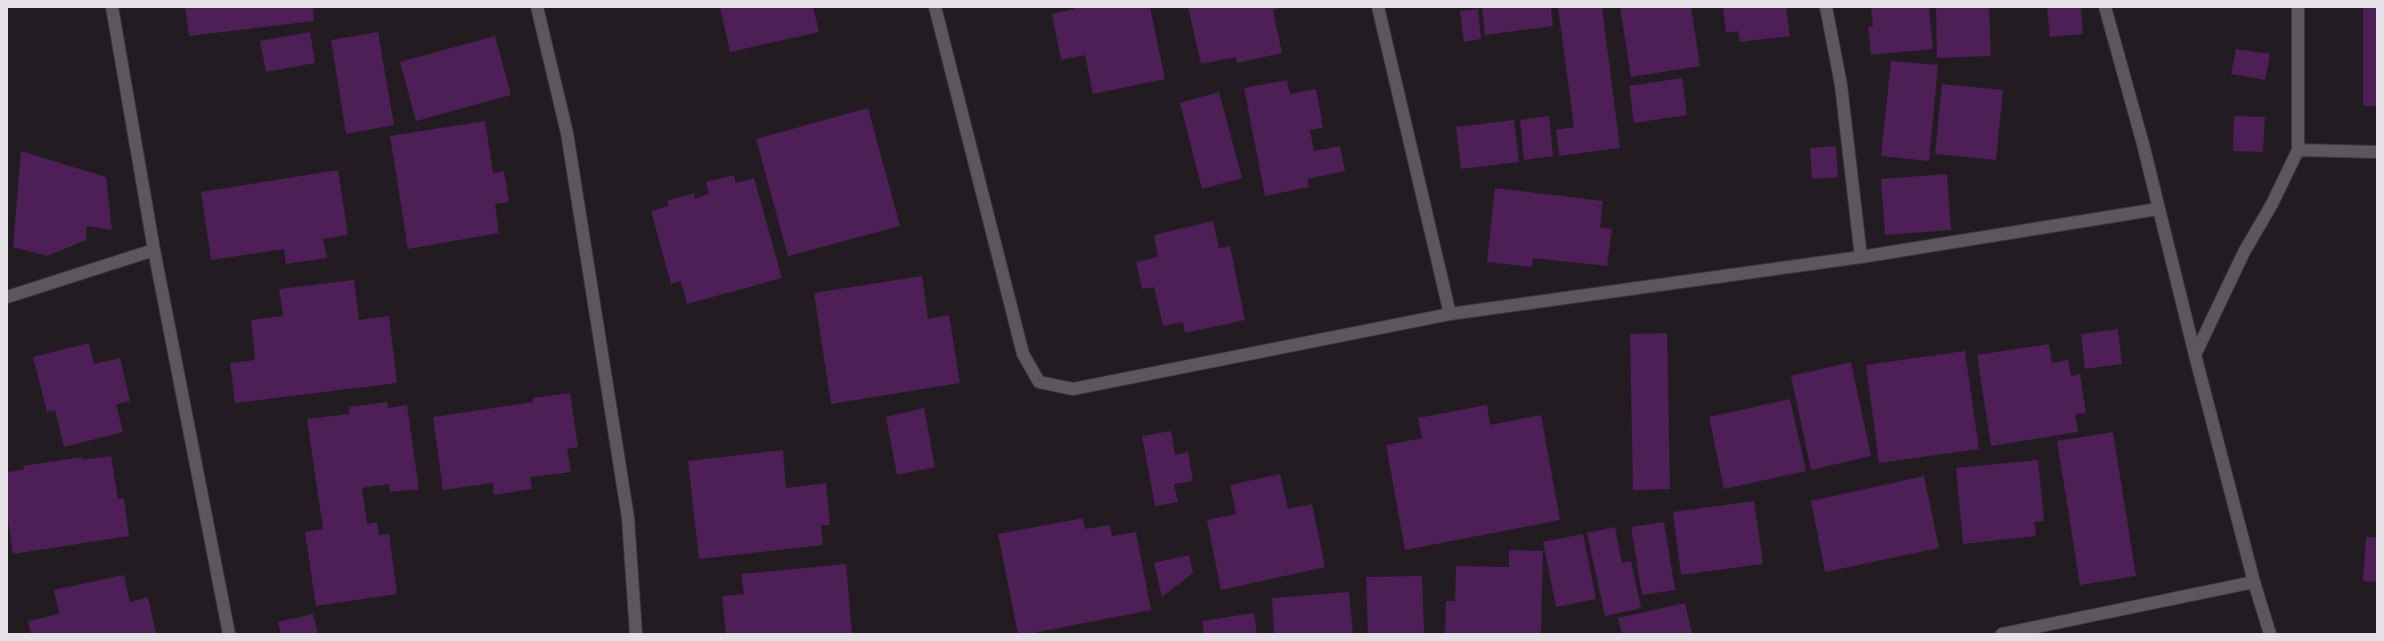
<!DOCTYPE html>
<style>
body{margin:0}
#map{position:relative;width:2384px;height:641px;overflow:hidden;background:#221c22;font-family:Poppins,sans-serif}
canvas{display:block}
.frame{position:absolute;inset:0;border:8px solid #e5e1e6;pointer-events:none}
</style>
<div id="map">
<canvas width="2384" height="641"></canvas>
<div class="frame"></div>
</div>
<script>
const ctx = document.querySelector('canvas').getContext('2d');
ctx.lineJoin = 'round';
function fillPath(path, color) {
  ctx.fillStyle = color;
  ctx.fill(path, 'evenodd');
}
function poly(rows) {
  const path = new Path2D();
  for (const r of rows) {
    path.moveTo(r[0], r[1]);
    for (let i = 2; i < r.length; i += 2) path.lineTo(r[i], r[i + 1]);
  }
  return path;
}
function strokePath(path, color, width, dash) {
  ctx.strokeStyle = color;
  ctx.lineWidth = width;
  ctx.lineCap = dash ? 'butt' : 'round';
  ctx.setLineDash(dash || []);
  ctx.stroke(path);
}
fillPath(poly([
 [185,7,313,7,314,21,189,36],
 [720,7,813,7,819,32,730,52],
 [1073,7,1150,7,1165,79,1093,94,1085,55,1061,60,1052,14,1074,9],
 [1188,7,1283,7,1273,10,1282,53,1237,63,1236,57,1201,64],
 [1482,7,1551,7,1553,26,1485,35],
 [1558,7,1602,7,1620,148,1559,156,1556,130,1574,127],
 [1620,7,1691,7,1700,66,1631,77],
 [1723,7,1786,7,1790,36,1740,42,1738,31,1726,33],
 [1871,7,1929,7,1933,49,1871,55,1868,27,1873,26],
 [1936,7,1989,7,1991,56,1937,58],
 [2047,7,2081,7,2083,34,2050,37],
 [2363,7,2377,7,2377,106,2363,106],
 [1478,9,1481,39,1464,42,1460,11],
 [310,32,315,63,266,72,260,41],
 [378,32,394,125,346,134,331,40],
 [495,36,511,95,416,121,400,62],
 [2236,49,2270,54,2265,80,2231,74],
 [1891,61,1938,65,1929,161,1881,156],
 [1682,78,1687,115,1634,123,1629,86],
 [1287,80,1290,94,1316,89,1323,128,1310,130,1314,151,1340,146,1345,171,1307,179,1309,187,1265,196,1244,88],
 [1942,84,2003,90,1996,160,1935,154],
 [1219,92,1242,178,1202,189,1180,103],
 [868,108,900,226,788,256,756,139],
 [1549,116,1553,156,1524,160,1520,120],
 [2234,116,2265,117,2263,152,2233,151],
 [1514,120,1519,162,1461,169,1456,127],
 [485,121,493,173,504,171,509,202,495,204,499,233,408,249,390,136],
 [1836,146,1838,177,1812,179,1810,148],
 [21,151,106,177,112,230,87,226,86,240,47,256,13,247],
 [338,170,348,235,323,239,327,258,286,264,284,249,211,260,201,192],
 [1947,174,1951,230,1885,235,1881,179],
 [734,175,736,183,754,178,782,278,687,304,681,281,671,284,651,211,669,206,667,201,694,193,695,199,709,194,706,182],
 [1495,188,1603,201,1600,227,1612,229,1607,266,1533,258,1532,267,1487,262],
 [1213,221,1219,248,1230,246,1245,320,1185,333,1183,322,1163,326,1154,287,1142,289,1136,262,1158,257,1154,235],
 [922,276,928,319,949,315,960,383,831,404,814,293],
 [354,280,359,320,389,316,397,383,235,403,230,363,255,360,251,320,283,316,279,289],
 [2118,329,2122,364,2085,369,2081,334],
 [1667,333,1670,489,1633,490,1630,334],
 [89,343,94,364,120,358,130,401,116,404,123,432,64,447,55,410,47,412,33,357],
 [2049,344,2052,363,2068,360,2071,376,2080,374,2086,413,2075,414,2078,432,1991,446,1977,355],
 [1965,351,1979,449,1879,463,1866,365],
 [1851,362,1871,456,1811,470,1791,376],
 [570,393,578,447,567,449,571,472,530,477,532,489,494,495,493,483,443,490,433,417,533,402,533,398],
 [1790,399,1806,471,1724,489,1709,417],
 [387,402,388,408,407,405,419,489,390,492,389,484,362,488,367,524,377,522,379,535,389,534,397,594,316,606,305,532,323,529,307,419,349,414,349,407],
 [1487,405,1490,425,1541,415,1560,520,1405,550,1386,445,1422,438,1418,418],
 [924,408,935,467,897,475,886,417],
 [1171,431,1175,455,1188,452,1193,481,1174,484,1178,502,1155,506,1142,436],
 [2113,432,2136,576,2080,585,2057,441],
 [783,450,786,488,826,483,830,525,821,525,823,545,699,559,688,461],
 [111,456,118,499,124,499,129,536,13,554,7,513,7,472,24,470,23,466,82,457,82,460],
 [2038,460,2044,521,2034,522,2036,536,1963,544,1956,468],
 [1280,474,1288,509,1312,504,1325,567,1221,590,1207,520,1236,514,1230,485],
 [1924,476,1939,548,1825,572,1811,501],
 [1754,501,1763,564,1681,575,1673,512],
 [1083,518,1085,529,1110,525,1112,536,1136,532,1151,610,1028,634,1018,634,998,534],
 [1664,522,1675,590,1642,595,1631,527],
 [1615,527,1622,563,1631,561,1641,608,1605,616,1587,533],
 [1583,534,1596,599,1556,607,1543,542],
 [2366,537,2377,537,2377,582,2363,581],
 [1509,550,1543,551,1541,634,1445,634,1446,601,1455,601,1456,566,1509,567],
 [1189,555,1193,573,1162,597,1154,563],
 [846,564,852,634,726,634,722,596,744,594,741,574],
 [124,575,130,602,148,597,156,634,31,634,28,621,59,614,54,590],
 [1422,576,1424,634,1368,634,1366,577],
 [1349,592,1353,634,1274,634,1272,598],
 [1685,603,1692,634,1622,634,1618,618],
 [1254,613,1257,634,1204,634,1202,621],
 [313,614,318,634,281,634,278,622]
]), '#4e1e56');
const street = poly([
 [112,7,154,250,229,634],
 [537,7,567,133,628,518,636,634],
 [935,7,1023,354,1039,382,1073,389,1450,314,1861,257,2158,209],
 [1378,7,1450,314],
 [1826,7,1841,85,1861,257],
 [2105,7,2143,144,2195,355,2254,582,2270,634],
 [2298,150,2377,152],
 [7,297,154,250],
 [2195,355,2244,252,2272,204,2298,150,2298,7],
 [2002,634,2254,582]
]);
strokePath(street, '#3b373c', 14);
strokePath(street, '#5d565e', 12);
</script>
